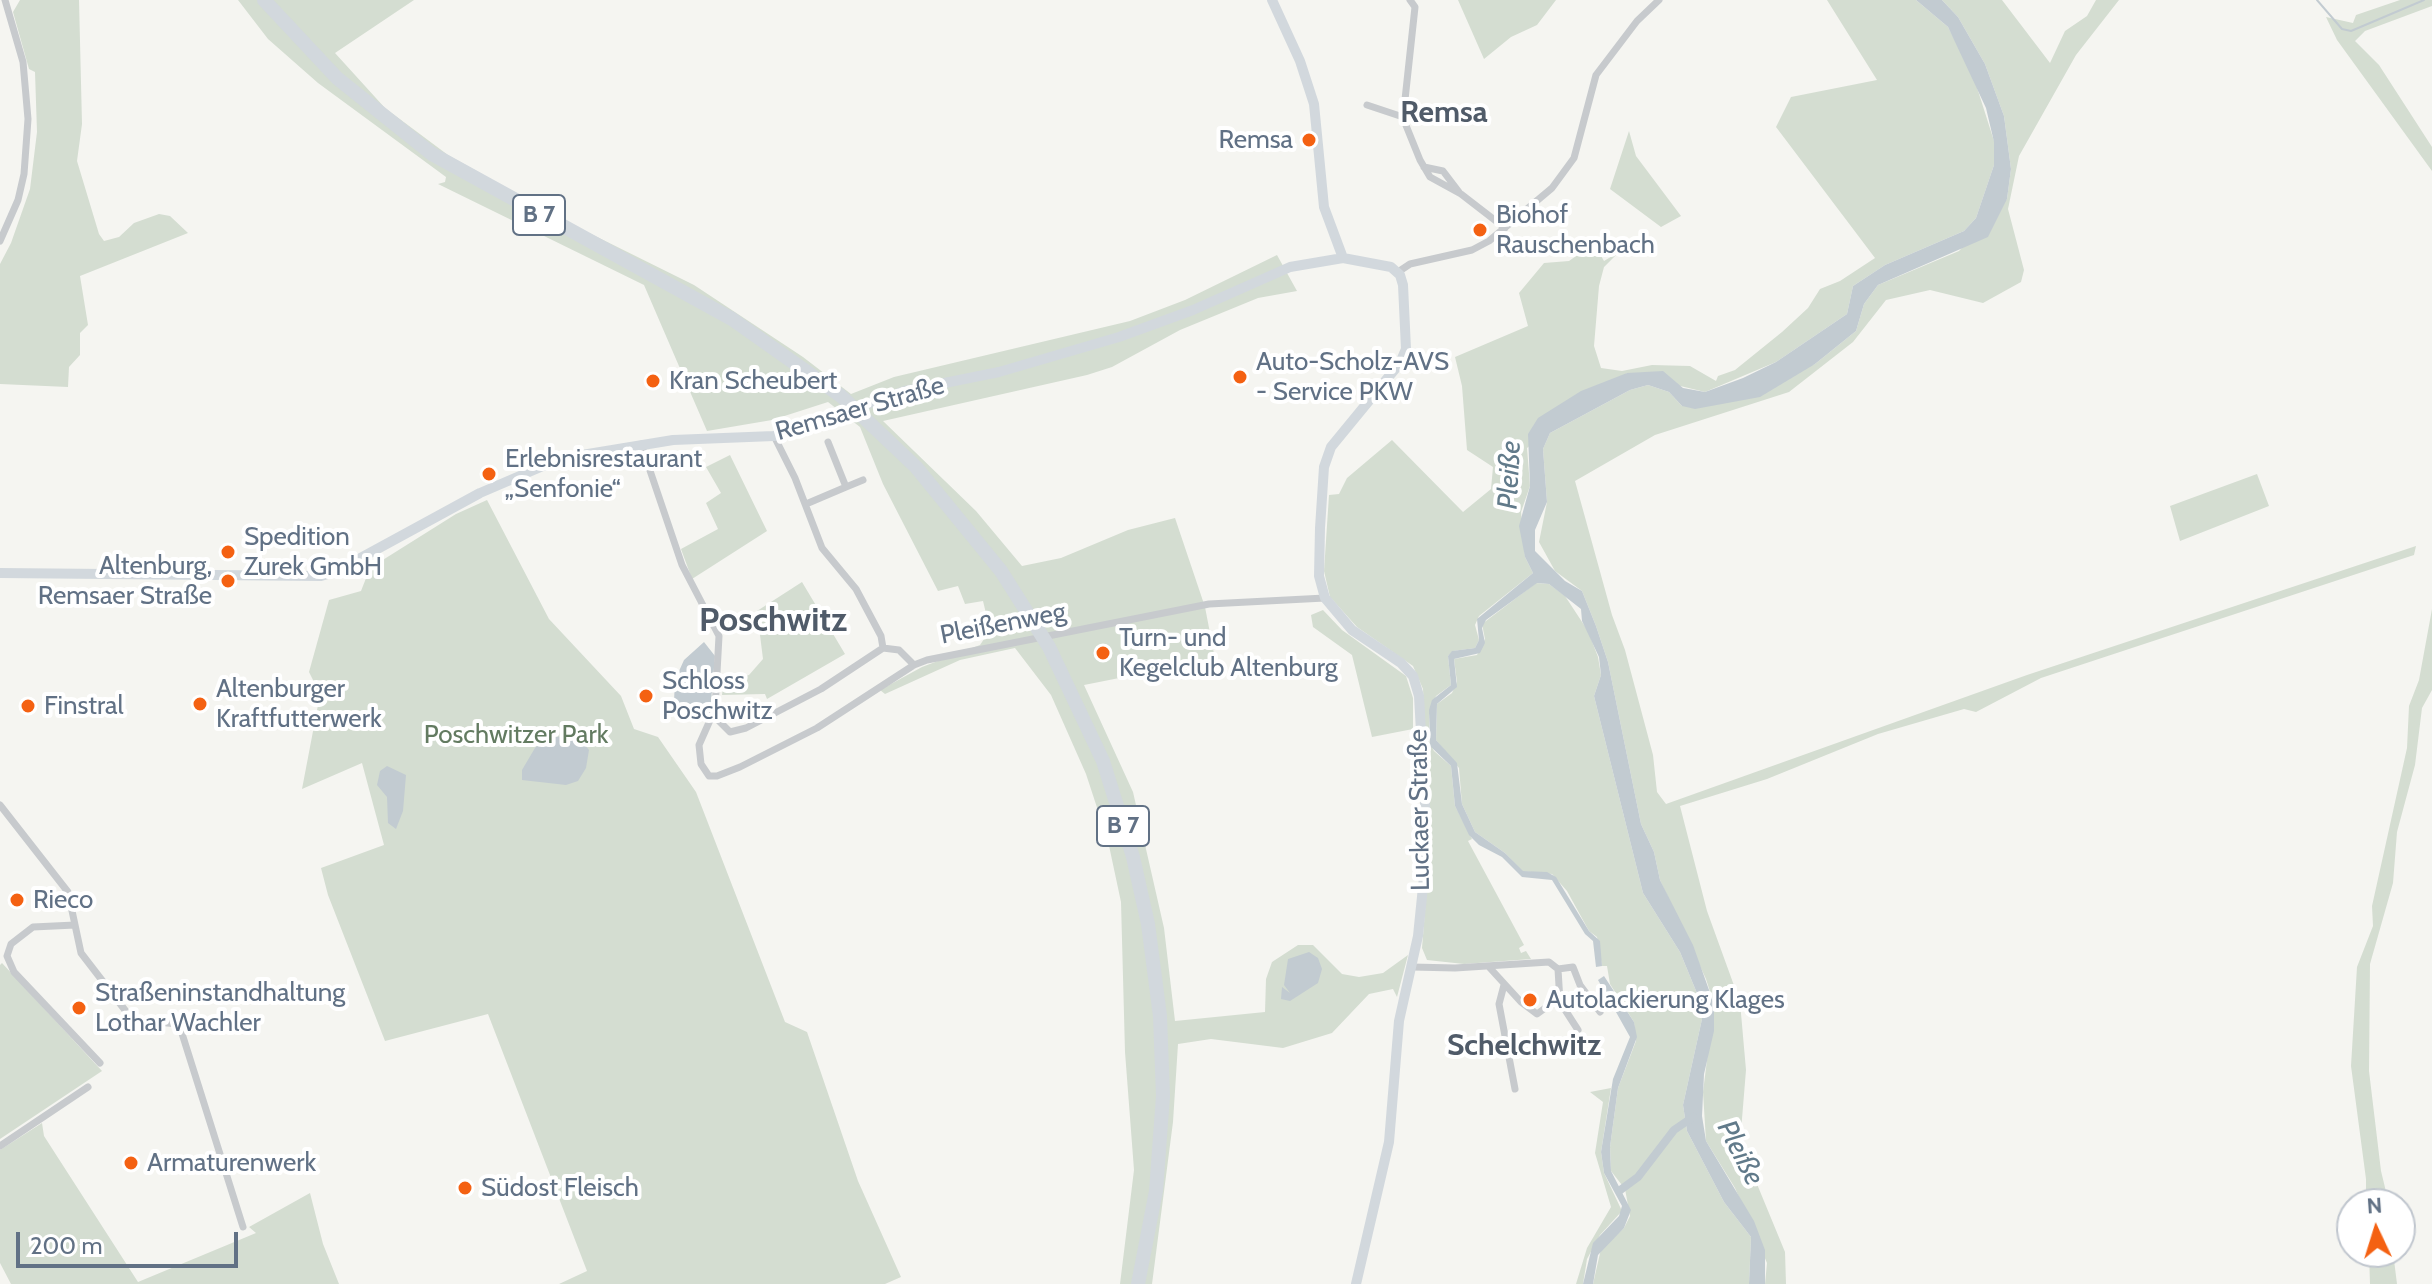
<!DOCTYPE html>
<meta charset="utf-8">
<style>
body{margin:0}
#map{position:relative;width:2432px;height:1284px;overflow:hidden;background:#f5f5f1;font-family:Cabin,sans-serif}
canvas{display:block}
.north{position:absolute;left:2336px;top:1188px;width:80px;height:80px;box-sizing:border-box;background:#fff;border:2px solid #c0c6ce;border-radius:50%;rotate:356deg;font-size:22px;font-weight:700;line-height:32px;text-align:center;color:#617185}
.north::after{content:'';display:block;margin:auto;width:28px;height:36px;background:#f46112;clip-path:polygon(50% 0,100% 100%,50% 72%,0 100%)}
.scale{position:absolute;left:16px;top:1232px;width:222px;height:36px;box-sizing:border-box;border:4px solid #617185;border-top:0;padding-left:10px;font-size:24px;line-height:28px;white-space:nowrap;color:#617185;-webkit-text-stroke:6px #fff;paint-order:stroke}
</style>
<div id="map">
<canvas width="2432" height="1284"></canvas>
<div class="north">N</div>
<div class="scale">200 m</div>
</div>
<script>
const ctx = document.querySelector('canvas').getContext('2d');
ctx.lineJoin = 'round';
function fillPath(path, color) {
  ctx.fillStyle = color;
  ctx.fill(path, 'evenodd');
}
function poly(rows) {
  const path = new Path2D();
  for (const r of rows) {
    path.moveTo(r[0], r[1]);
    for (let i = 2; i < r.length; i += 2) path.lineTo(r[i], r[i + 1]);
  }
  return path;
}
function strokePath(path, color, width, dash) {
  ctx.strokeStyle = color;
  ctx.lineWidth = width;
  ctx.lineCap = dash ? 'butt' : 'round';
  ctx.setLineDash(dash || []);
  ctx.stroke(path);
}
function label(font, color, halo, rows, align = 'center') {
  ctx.font = font + ' Cabin,sans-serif';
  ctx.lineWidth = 8;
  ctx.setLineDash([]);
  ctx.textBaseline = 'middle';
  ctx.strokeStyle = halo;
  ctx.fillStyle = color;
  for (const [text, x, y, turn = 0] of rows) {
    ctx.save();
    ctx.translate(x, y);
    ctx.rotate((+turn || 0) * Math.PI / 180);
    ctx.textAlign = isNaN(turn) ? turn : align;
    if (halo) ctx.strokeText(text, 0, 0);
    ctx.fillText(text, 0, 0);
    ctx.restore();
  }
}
fillPath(poly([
 [20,0,79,0,82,124,77,161,99,234,104,241,119,237,134,223,159,214,170,216,188,233,80,276,88,325,80,333,80,355,69,367,68,387,0,384,0,264,11,243,30,189,37,132,35,72,29,69,13,12],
 [238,0,414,0,335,53,385,108,448,155,567,222,694,285,803,357,851,394,894,377,1130,321,1185,300,1277,255,1297,291,1258,298,1180,330,1112,367,1087,375,883,421,976,511,1022,566,1061,558,1128,530,1175,518,1205,607,1215,659,1084,685,1133,792,1164,928,1175,1021,1265,1012,1266,979,1272,962,1298,945,1313,945,1342,974,1359,977,1383,973,1408,955,1397,997,1393,989,1369,994,1332,1033,1283,1048,1211,1039,1178,1044,1173,1122,1152,1284,1120,1284,1134,1170,1125,1052,1121,902,1108,841,1086,774,1051,695,1015,648,960,660,885,694,880,690,922,667,980,645,990,630,983,601,965,604,958,586,938,591,883,484,860,427,828,402,772,420,707,431,644,285,438,184,445,182,446,177,318,83,268,39],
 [1458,0,1556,0,1537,25,1511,37,1484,59],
 [1827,0,1916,0,1948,27,1973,75,1994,141,1994,165,1976,218,1964,231,1885,265,1853,286,1847,314,1776,362,1705,392,1627,373,1527,448,1530,486,1521,512,1525,557,1533,573,1479,616,1475,625,1479,640,1475,648,1453,651,1448,656,1451,685,1436,696,1429,716,1429,741,1434,751,1451,766,1455,806,1472,839,1468,841,1524,945,1519,948,1521,953,1526,951,1531,959,1464,964,1427,960,1422,948,1430,849,1423,689,1413,666,1357,627,1330,597,1324,571,1329,495,1339,494,1347,478,1392,440,1463,512,1491,489,1493,467,1467,450,1462,386,1455,357,1528,326,1519,293,1544,263,1569,261,1579,254,1600,254,1604,261,1619,252,1604,267,1599,286,1594,346,1601,368,1622,371,1652,365,1690,366,1716,381,1718,376,1735,370,1782,332,1808,308,1820,289,1840,281,1875,258,1776,127,1791,97,1877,80],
 [1942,0,2002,0,2050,63,2065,31,2087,16,2096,0,2119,0,2076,55,2019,156,2008,209,2024,270,2021,282,1983,303,1930,290,1886,300,1853,342,1789,392,1655,435,1575,481,1612,615,1625,650,1653,755,1657,792,1666,804,2027,675,2416,546,2414,555,2041,678,1976,712,1964,709,1878,734,1767,779,1680,806,1707,911,1740,1002,1746,1070,1741,1131,1745,1155,1785,1252,1786,1284,1765,1284,1767,1263,1735,1188,1706,1141,1703,1092,1714,1004,1706,979,1660,880,1654,852,1641,824,1608,662,1596,626,1582,591,1555,571,1539,542,1547,502,1543,449,1550,433,1630,390,1648,385,1669,392,1682,406,1815,364,1856,331,1864,304,1878,285,1959,251,2007,199,2011,169,2004,116,1985,64,1958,17],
 [2400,0,2432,0,2432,6,2365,31,2355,41,2379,65,2432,147,2432,171,2337,40,2326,17,2353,23,2356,15],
 [1629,131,1636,156,1681,216,1661,227,1610,189],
 [730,455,767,531,692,579,681,549,718,529,706,503,721,493,706,467],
 [2257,474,2269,506,2180,541,2170,506],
 [487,500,549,619,621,696,634,729,658,737,696,792,785,1022,807,1032,858,1181,901,1277,885,1284,559,1284,587,1271,488,1014,385,1041,328,895,321,868,384,845,362,763,302,789,318,705,318,690,309,672,329,600,361,591,370,568,456,514],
 [802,582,845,654,767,699,765,694,722,695,724,679,749,675,763,659,757,611],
 [1536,583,1549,584,1565,596,1588,631,1598,657,1601,675,1594,696,1643,893,1680,952,1701,1003,1702,1019,1683,1105,1687,1131,1724,1202,1751,1237,1749,1284,1593,1284,1601,1249,1624,1228,1630,1216,1625,1189,1611,1171,1610,1147,1618,1088,1636,1041,1634,1022,1610,984,1607,966,1602,966,1597,937,1589,931,1567,891,1552,874,1522,871,1505,853,1475,832,1462,804,1459,768,1436,740,1437,704,1452,693,1457,682,1454,659,1477,655,1485,639,1482,624],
 [2432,609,2432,690,2422,708,2415,765,2397,832,2393,883,2370,964,2369,1071,2381,1171,2389,1204,2366,1204,2366,1179,2351,1066,2357,967,2373,926,2372,906,2407,748,2409,706,2419,680],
 [1323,610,1342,630,1406,676,1413,698,1413,729,1372,737,1352,655,1313,627,1311,615],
 [2,963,102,1071,0,1139,0,965],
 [1611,1088,1601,1152,1604,1173,1622,1211,1600,1235,1587,1259,1583,1284,1576,1284,1587,1248,1611,1207,1595,1153,1603,1102,1590,1092],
 [42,1123,44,1136,138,1282,256,1233,249,1227,310,1193,323,1244,339,1284,11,1284,0,1263,0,1150],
 [2369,1252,2393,1252,2397,1284,2370,1284]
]), '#d4ddd1');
fillPath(poly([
 [1916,0,1942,0,1958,17,1985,64,2004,116,2011,169,2007,199,1988,237,1878,285,1864,304,1856,331,1815,364,1760,397,1695,409,1682,406,1669,392,1648,385,1630,390,1550,433,1543,449,1547,502,1535,530,1535,551,1565,581,1582,591,1596,626,1608,662,1641,824,1654,852,1660,880,1693,945,1714,1004,1714,1031,1704,1074,1702,1116,1706,1141,1754,1221,1765,1250,1765,1284,1749,1284,1751,1237,1724,1202,1687,1131,1683,1105,1702,1019,1701,1003,1680,952,1643,893,1594,696,1601,675,1599,657,1582,621,1581,609,1549,584,1537,583,1486,620,1482,628,1485,643,1480,653,1454,659,1457,687,1437,704,1436,740,1457,763,1462,804,1475,832,1505,853,1523,871,1547,872,1556,877,1589,931,1600,941,1602,966,1596,967,1593,941,1585,934,1552,880,1522,877,1502,857,1479,845,1469,835,1455,806,1451,766,1430,746,1429,710,1432,700,1451,685,1448,656,1452,651,1475,648,1479,640,1477,619,1533,573,1525,557,1519,526,1530,486,1528,434,1538,418,1581,391,1627,373,1663,371,1683,388,1705,392,1743,378,1776,362,1847,314,1853,286,1885,265,1964,231,1976,218,1994,165,1994,142,1986,108,1948,27],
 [704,642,715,656,713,680,708,679,707,685,712,689,711,705,702,715,688,715,674,701,675,680,684,660],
 [563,736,580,739,589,750,586,768,578,781,566,785,522,780,522,770,535,748,544,739],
 [387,766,406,775,403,811,396,829,388,823,387,797,377,785,380,771],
 [1309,952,1318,958,1322,969,1318,983,1290,1001,1281,999,1282,987,1290,993,1284,985,1288,959],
 [1604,976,1634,1022,1637,1037,1618,1088,1610,1147,1611,1171,1631,1210,1624,1228,1598,1255,1593,1284,1583,1284,1593,1243,1619,1216,1622,1206,1604,1173,1601,1152,1613,1079,1630,1037,1598,980]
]), '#c2cbd1');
strokePath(poly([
 [2317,0,2342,29,2351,31,2424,0]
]), '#c2cbd1', 2);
strokePath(poly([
 [1619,1191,1638,1177,1674,1130,1693,1117]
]), '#c2cbd1', 8);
strokePath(poly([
 [1410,0,1415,7,1403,118,1420,160,1430,177,1461,194,1505,228],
 [1367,105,1403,117],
 [1424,167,1443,171,1459,192],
 [0,241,18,200,24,174,28,119,23,62,5,0],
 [1398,272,1410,264,1472,250,1489,241,1552,188,1574,158,1596,75,1637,21,1659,0],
 [774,436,795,478,822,548,856,589,881,636,883,648],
 [641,444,682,565,719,636,715,709,699,745,701,764,709,776,717,776,740,767,817,728,914,665,927,660,1209,604,1325,598],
 [846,487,863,480],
 [806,504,846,487,828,442],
 [712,714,730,732,746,728,821,689,883,648,899,650,914,665],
 [0,805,68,892,81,953,128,1014,144,1021,179,1024,243,1227],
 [75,925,33,927,11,944,7,956,14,972,100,1063],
 [1412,967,1455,968,1549,962,1558,969,1560,1002,1578,1030],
 [1489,967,1521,1002,1537,1014,1559,998],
 [1558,969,1573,967,1580,985,1600,1012],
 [1504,985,1499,1004,1515,1089],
 [0,1146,88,1087]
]), '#c7cacd', 7);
strokePath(poly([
 [1272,0,1300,61,1314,104,1324,207,1343,258],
 [0,573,321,576,335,572,480,493,543,466,582,455,673,440,774,436,905,391,999,372,1119,337,1193,310,1290,267,1343,258,1391,267,1400,275,1403,285,1406,349,1400,363,1331,447,1324,467,1320,528,1319,576,1325,598,1352,630,1401,663,1413,676,1419,696,1425,803,1424,877,1418,936,1399,1021,1389,1142,1356,1284]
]), '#d2d8dd', 10);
strokePath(poly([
 [264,0,337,78,432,154,732,319,841,396,916,467,1001,571,1049,647,1103,761,1133,857,1148,924,1160,1016,1163,1096,1156,1191,1138,1284]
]), '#d2d8dd', 14);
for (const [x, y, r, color] of [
 [1309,140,8,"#f46112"],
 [1480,230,8,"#f46112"],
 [1240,377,8,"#f46112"],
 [653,381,8,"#f46112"],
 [489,474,8,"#f46112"],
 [228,552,8,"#f46112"],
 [228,581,8,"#f46112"],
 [1103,653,8,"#f46112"],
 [646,696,8,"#f46112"],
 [200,704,8,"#f46112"],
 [28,706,8,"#f46112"],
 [17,900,8,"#f46112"],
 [1530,1000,8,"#f46112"],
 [79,1008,8,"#f46112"],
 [131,1163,8,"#f46112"],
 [465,1188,8,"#f46112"]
]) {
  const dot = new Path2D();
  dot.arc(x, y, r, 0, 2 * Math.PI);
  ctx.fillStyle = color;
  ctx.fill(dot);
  strokePath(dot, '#fff', 3);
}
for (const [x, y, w] of [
 [539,215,52],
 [1123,826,52]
]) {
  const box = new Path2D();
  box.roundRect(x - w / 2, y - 20, w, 40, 6);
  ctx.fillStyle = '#fff';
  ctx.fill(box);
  strokePath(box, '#617185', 2);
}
label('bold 24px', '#617185', null, [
 ["B 7",539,215],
 ["B 7",1123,826]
]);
label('26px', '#617185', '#fff', [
 ["Remsa",1293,140,"right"],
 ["Biohof",1496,215],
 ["Rauschenbach",1496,245],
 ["Auto-Scholz-AVS",1256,362],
 ["- Service PKW",1256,392],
 ["Kran Scheubert",669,381],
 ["Erlebnisrestaurant",505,459],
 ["„Senfonie“",505,489],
 ["Spedition",244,537],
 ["Zurek GmbH",244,567],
 ["Altenburg,",212,566,"right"],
 ["Remsaer Straße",212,596,"right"],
 ["Turn- und",1119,638],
 ["Kegelclub Altenburg",1119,668],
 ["Schloss",662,681],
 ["Poschwitz",662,711],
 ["Altenburger",216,689],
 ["Kraftfutterwerk",216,719],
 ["Finstral",44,706],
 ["Rieco",33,900],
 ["Straßeninstandhaltung",95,993],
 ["Lothar Wachler",95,1023],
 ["Autolackierung Klages",1546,1000],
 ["Armaturenwerk",147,1163],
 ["Südost Fleisch",481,1188]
], 'left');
label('26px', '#617185', '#fff', [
 ["Remsaer Straße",860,409,-16],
 ["Pleißenweg",1003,624,-11],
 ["Luckaer Straße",1420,810,-91]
]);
label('26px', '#637b61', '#fff', [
 ["Poschwitzer Park",516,735]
]);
label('italic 28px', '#617a8a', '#fff', [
 ["Pleiße",1510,475,-87],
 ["Pleiße",1740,1153,63]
]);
label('bold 30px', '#505b69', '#fff', [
 ["Remsa",1444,113],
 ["Schelchwitz",1524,1046]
]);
label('bold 34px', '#505b69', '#fff', [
 ["Poschwitz",773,621]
]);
</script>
